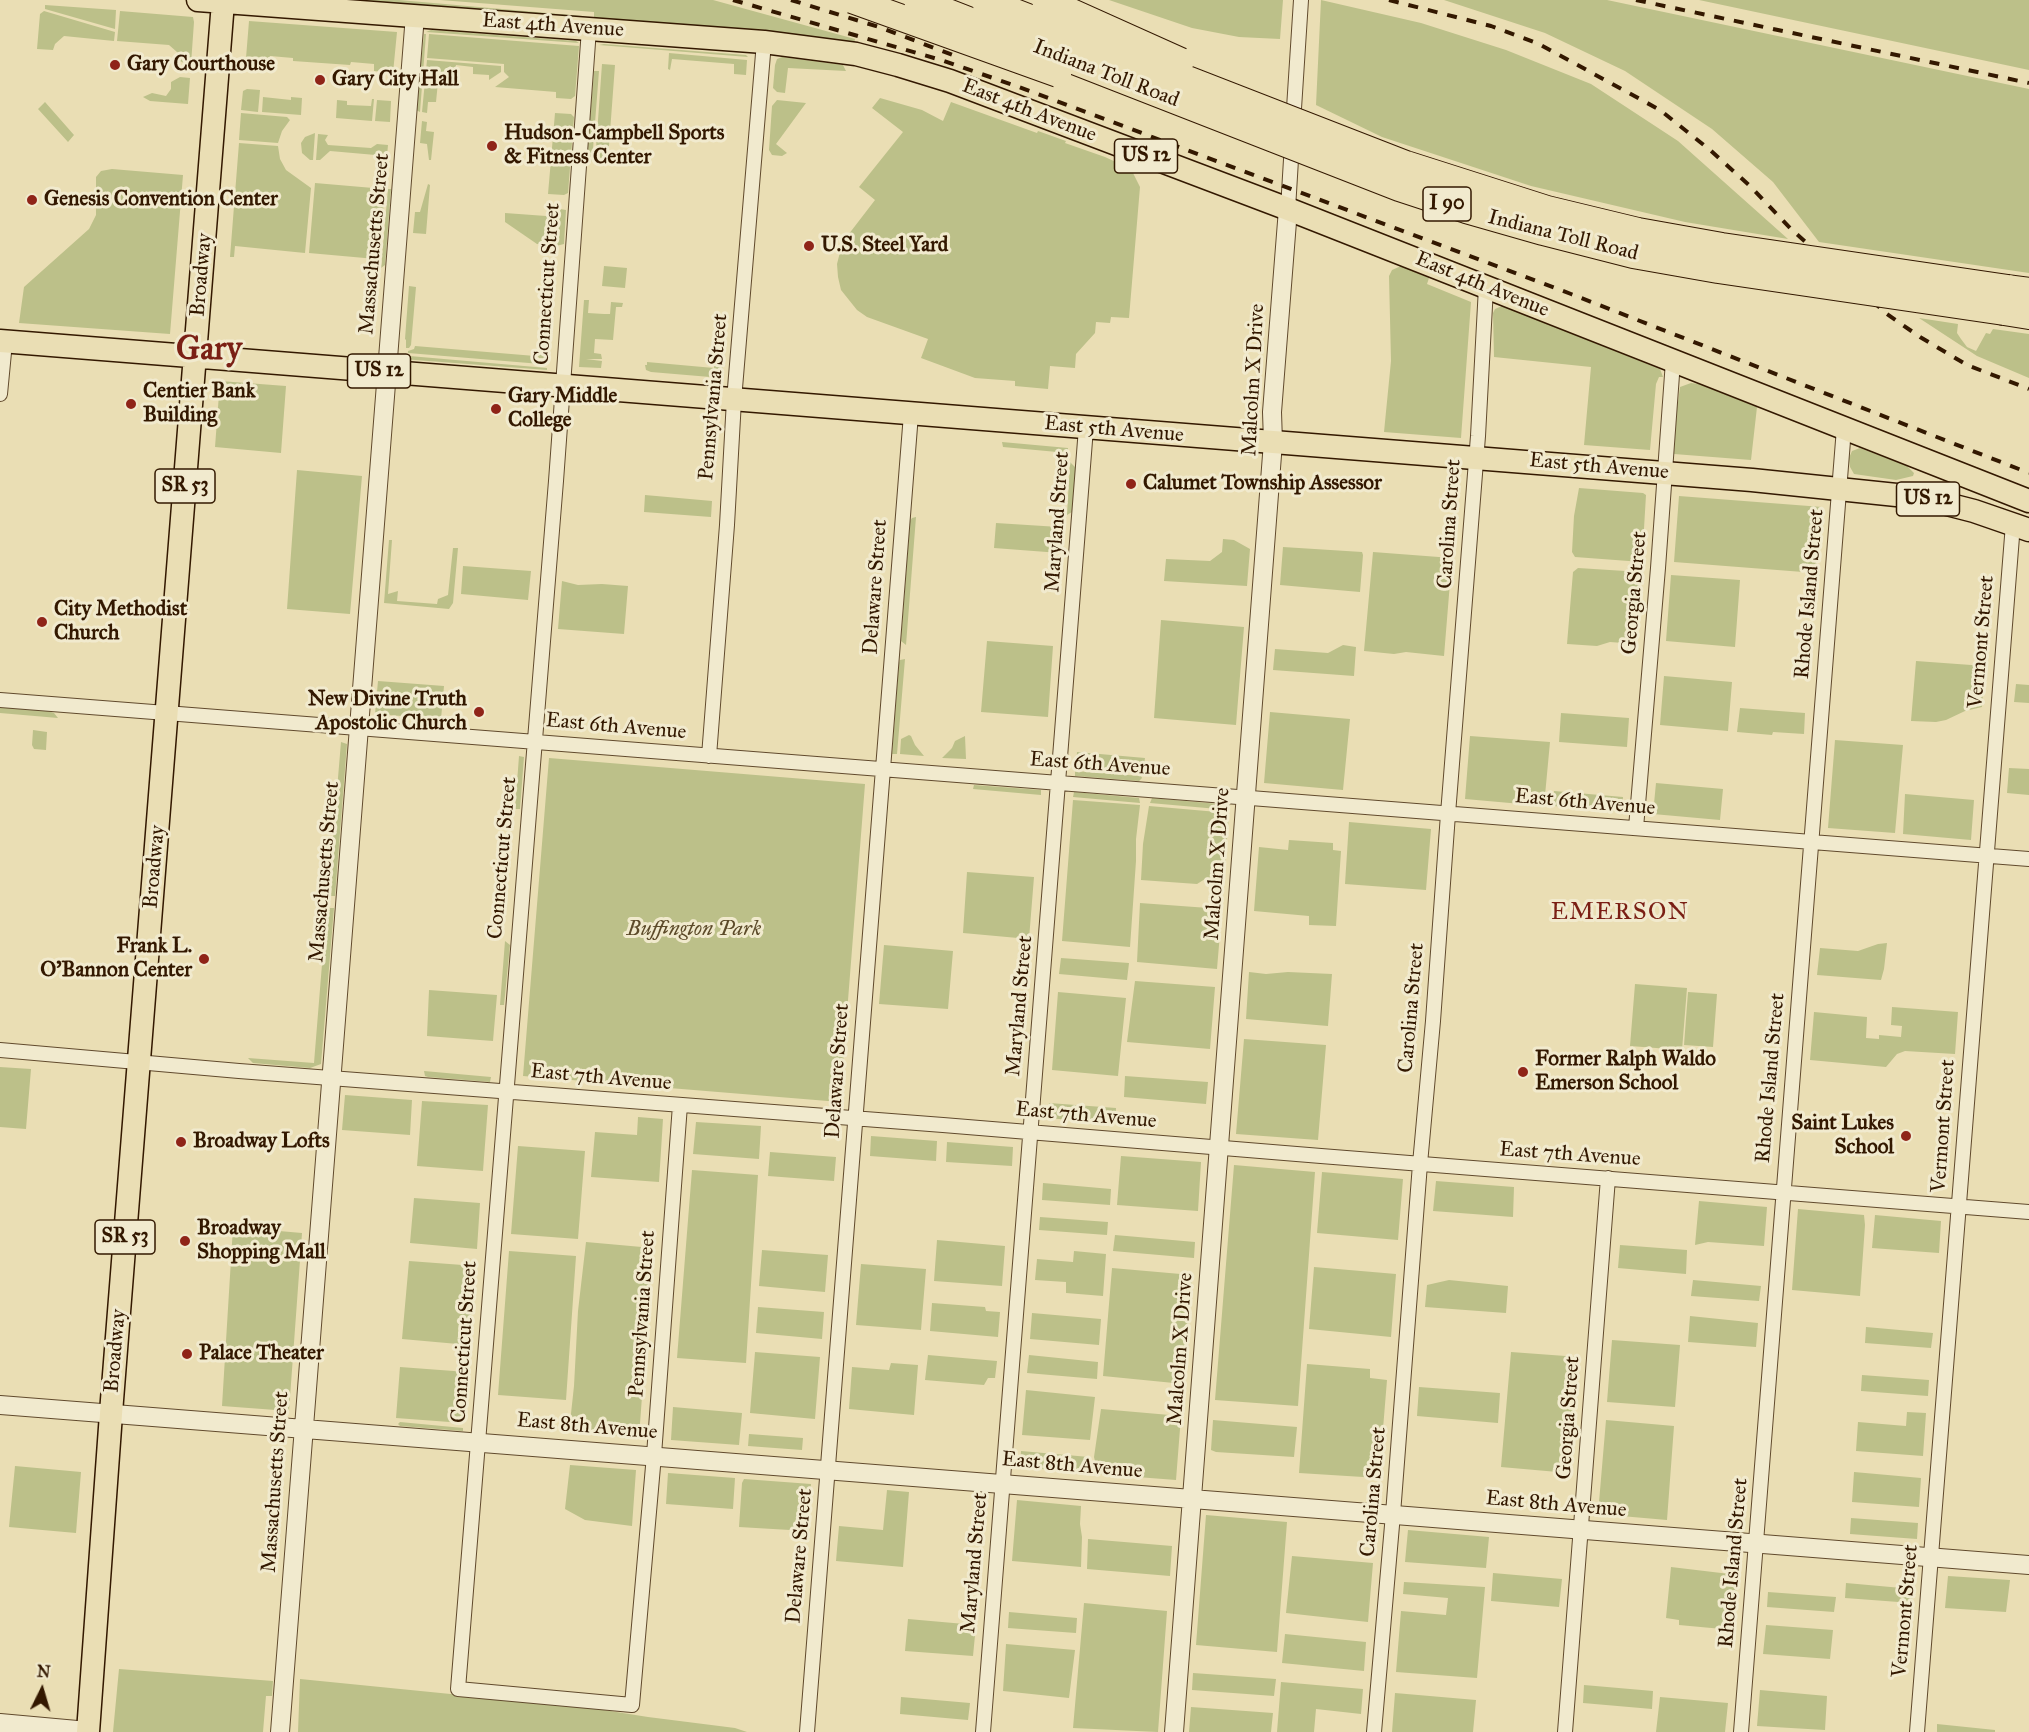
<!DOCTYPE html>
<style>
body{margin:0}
#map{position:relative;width:2029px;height:1732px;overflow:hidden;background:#eadeb4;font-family:"IM FELL Great Primer",serif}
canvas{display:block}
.north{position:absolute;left:12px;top:1660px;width:60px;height:60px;-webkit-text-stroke:4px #f1eace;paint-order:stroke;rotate:5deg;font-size:16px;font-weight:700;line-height:24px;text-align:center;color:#331800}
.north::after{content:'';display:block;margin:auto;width:21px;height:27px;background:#331800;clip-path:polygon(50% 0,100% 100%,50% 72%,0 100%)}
</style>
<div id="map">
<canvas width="2029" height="1732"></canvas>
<div class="north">N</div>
</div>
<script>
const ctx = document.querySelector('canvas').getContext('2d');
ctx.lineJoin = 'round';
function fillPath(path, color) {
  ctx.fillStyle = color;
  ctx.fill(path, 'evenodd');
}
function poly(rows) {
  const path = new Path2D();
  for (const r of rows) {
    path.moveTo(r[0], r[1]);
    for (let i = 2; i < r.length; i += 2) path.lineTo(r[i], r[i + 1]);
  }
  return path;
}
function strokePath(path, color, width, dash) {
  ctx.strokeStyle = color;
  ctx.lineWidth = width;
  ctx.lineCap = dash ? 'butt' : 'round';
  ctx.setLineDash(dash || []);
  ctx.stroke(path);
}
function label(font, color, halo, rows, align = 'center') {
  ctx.font = font + ' "IM FELL Great Primer",serif';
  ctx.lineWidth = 6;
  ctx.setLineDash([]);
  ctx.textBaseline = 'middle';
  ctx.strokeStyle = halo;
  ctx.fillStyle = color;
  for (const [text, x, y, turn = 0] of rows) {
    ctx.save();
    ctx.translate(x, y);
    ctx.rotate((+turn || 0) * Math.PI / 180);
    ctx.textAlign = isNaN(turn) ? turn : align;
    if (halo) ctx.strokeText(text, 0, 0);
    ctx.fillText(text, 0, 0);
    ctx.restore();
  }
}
fillPath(poly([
 [342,0,399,0,582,16,581,19],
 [440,0,713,0,855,39,854,44,594,19,594,12],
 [1109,0,1283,0,1280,39,1239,37,1192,28],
 [1321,0,1421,23,1506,50,1591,84,1678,141,1788,239,1685,222,1531,186,1382,137,1316,105],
 [1444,0,1607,0,2029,89,2029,273,1819,242,1773,182,1712,129,1625,71,1545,33],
 [1699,0,2029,0,2029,70],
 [45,5,116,10,115,29,45,9],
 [44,11,115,32,114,41,64,36,55,44,53,50,37,49,40,14],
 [120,11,193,17,194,22,191,64,184,63,178,60,177,52,169,45,117,41],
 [249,21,397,32,393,73,374,71,374,64,351,62,350,65,293,61,293,58,270,56,269,63,247,61,246,58],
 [431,30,576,41,579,43,426,32],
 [424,34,426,34,420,112,416,110],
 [429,34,579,46,575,96,571,99,556,98,556,92,495,87,509,77,504,72,504,64,427,58],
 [604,44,746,55,748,57,599,45],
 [669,53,747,60,746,75,734,74,734,64,672,59,670,70,668,69],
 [782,57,843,65,846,71,788,68,785,93,777,92,773,88,775,65,777,59],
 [427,60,501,66,501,72,489,80,489,75,473,74,473,67,456,65,455,73,439,72,436,102,428,102,427,113,422,112],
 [602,64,615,65,608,159,617,160,616,163,595,162],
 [594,71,599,71,592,162,587,154],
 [180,77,190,78,188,104,150,101,143,97,152,93,166,96,171,89,171,82],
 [247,89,260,90,258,112,241,110,243,91],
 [263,97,291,100,291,97,302,98,301,115,262,112],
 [880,98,922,110,943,121,951,102,1037,133,1038,131,1066,141,1065,143,1105,157,1131,169,1140,187,1129,318,1111,317,1110,323,1096,322,1095,333,1076,354,1075,368,1050,366,1048,389,1015,386,1015,381,975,378,921,358,928,339,867,317,857,310,841,290,838,277,837,264,840,252,845,239,875,200,859,187,903,132,872,108],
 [372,99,374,99,372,121,336,118,337,100,347,101,347,105,371,106],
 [377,100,391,101,390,122,375,121],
 [777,100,806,103,776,144,787,153,782,156,772,155,769,150,772,106],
 [45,102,74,135,68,142,38,109],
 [241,113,287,117,290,120,282,131,278,143,239,140],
 [555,113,571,114,574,117,568,193,564,195,548,194],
 [422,121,427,122,426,131,434,132,431,160,429,160,427,144,420,143],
 [315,133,313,160,310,160,302,153,301,143,305,137],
 [318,134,328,135,325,140,328,145,371,148,377,144,388,145,387,156,330,151,320,160,316,160],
 [239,143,278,146,280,159,286,170,311,188,305,253,235,246,234,257,230,257],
 [112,169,183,175,170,334,19,323,24,287,89,229,96,215,96,177,101,171],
 [315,183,385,189,378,269,375,269,376,259,309,253],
 [428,184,430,185,426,234,413,233,415,212,420,212],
 [388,189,391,189,385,265,381,268],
 [547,207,566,210,564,244,556,246,537,244,505,222,505,213,546,216],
 [604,266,627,268,625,288,602,286],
 [1401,266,1429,278,1427,284,1471,302,1461,438,1384,432,1391,361,1389,276,1392,270],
 [409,286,416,287,411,345,409,348,406,348,406,340,405,339],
 [543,297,553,298,548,359,539,358,538,356],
 [584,300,589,300,588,313,604,314,610,314,611,302,623,303,622,307,616,307,613,340,595,339,594,353,601,354,602,359,586,359,602,361,601,368,579,367],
 [1502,306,1660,369,1663,377,1659,377,1656,384,1650,450,1584,445,1591,367,1494,357,1493,313,1495,309],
 [1919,318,1958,324,1957,333,1961,339,1967,347,1976,351,1986,333,1990,334,1993,329,2029,334,2029,378,1977,356],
 [415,346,535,356,541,364,408,353,408,351,414,349],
 [716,350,724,350,722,378,651,372,646,370,645,365,647,365,647,362,714,368],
 [398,356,398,355,547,368,547,370,402,359],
 [220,381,286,386,281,453,215,447],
 [1691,383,1699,384,1757,407,1751,460,1674,454,1675,403,1678,402,1680,387],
 [1002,442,1068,448,1068,453,1003,447],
 [1860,448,1907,466,1914,473,1913,476,1896,480,1854,474,1850,467,1849,458,1852,451],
 [1070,462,1076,468,1072,512,1067,515],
 [297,470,362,476,350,614,287,609],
 [1579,488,1643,493,1646,495,1642,562,1575,557,1572,552,1574,516],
 [645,495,712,501,711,517,644,512],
 [1679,496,1822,507,1816,573,1674,562],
 [916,517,906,645,901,641,910,521,912,518],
 [996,523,1059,527,1062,529,1060,553,994,548],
 [1223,539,1234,540,1250,549,1247,586,1164,581,1166,559,1210,561,1222,552],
 [389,540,392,540,388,594,398,591,397,601,437,604,438,599,448,595,453,548,458,548,453,603,449,609,384,603],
 [1283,547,1362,552,1363,555,1360,592,1280,585],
 [1373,552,1452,558,1444,656,1406,652,1394,654,1364,651],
 [463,566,531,571,528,600,461,594],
 [1578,568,1641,572,1636,644,1610,642,1597,646,1567,644,1573,572],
 [1671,575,1740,580,1735,647,1666,641],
 [562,581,578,585,602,584,628,586,624,634,558,629],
 [1161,620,1244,627,1236,725,1154,718],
 [987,641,1053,646,1048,717,981,712],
 [1343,645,1356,647,1354,676,1273,670,1275,649,1328,653],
 [905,659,897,754,892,754,899,663,900,660],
 [1916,661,1985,666,1982,707,1965,711,1946,720,1936,722,1911,721],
 [1664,676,1732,682,1728,731,1660,725],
 [378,681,444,686,441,719,375,714],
 [2016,684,2029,685,2029,703,2014,702],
 [0,707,48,711,54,713,58,718,0,713],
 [1740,708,1805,713,1804,734,1773,732,1772,735,1737,732],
 [1270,712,1350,719,1343,790,1264,783],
 [1561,713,1629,718,1627,747,1559,742],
 [33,730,47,732,46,750,34,749,32,745],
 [909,735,911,736,915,745,924,756,900,754,901,739],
 [965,736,966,759,942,758,952,748,955,741],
 [1470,736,1550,742,1544,806,1465,799],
 [1835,740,1903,745,1895,833,1828,828],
 [341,742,347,744,335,896,330,896,329,885],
 [1077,752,1145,758,1143,771,1142,774,1076,768],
 [519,756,524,757,520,809,515,809],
 [549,758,865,784,840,1102,523,1076],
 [2009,768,2029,769,2029,795,2007,793],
 [1075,771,1141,776,1142,778,1139,781,1075,776],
 [1656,783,1723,789,1720,820,1653,814],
 [974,785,1041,790,1041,795,973,789],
 [1554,791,1623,797,1622,812,1554,806],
 [1074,792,1139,798,1140,803,1073,797],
 [1905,794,1974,800,1971,840,1903,834],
 [1152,798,1230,805,1229,810,1150,803],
 [1073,800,1140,805,1136,839,1136,861,1130,947,1062,941],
 [1149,806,1229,813,1224,879,1205,879,1197,884,1141,880,1143,844],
 [1349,822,1431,829,1426,890,1345,884],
 [1289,840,1333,843,1333,850,1341,851,1336,926,1309,925,1309,916,1254,911,1259,847,1288,850],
 [967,872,1034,877,1029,939,963,933],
 [1140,903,1222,909,1217,969,1137,962],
 [330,908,334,908,321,1064,310,1068,253,1063,248,1058,314,1063,326,915],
 [505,941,510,945,504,1005,500,1005],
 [1887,943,1884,969,1881,980,1817,975,1820,948,1858,951,1878,944],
 [884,945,953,951,948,1009,879,1004],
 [1061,958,1129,963,1127,980,1059,974],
 [1249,972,1266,974,1288,972,1332,974,1328,1026,1246,1019],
 [1135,981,1215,987,1210,1049,1127,1042],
 [1635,984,1687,988,1682,1050,1630,1046],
 [429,990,497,995,493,1041,427,1036],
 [1058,992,1126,998,1118,1076,1052,1070],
 [1688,992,1717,994,1713,1047,1684,1045],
 [1892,1007,1958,1012,1955,1054,1905,1051,1897,1054,1886,1067,1810,1060,1814,1012,1867,1017,1866,1038,1879,1039,1879,1035,1901,1037,1902,1026,1891,1025],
 [1244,1039,1326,1045,1318,1140,1236,1134],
 [0,1067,31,1069,26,1129,0,1127],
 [424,1071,491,1077,490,1082,428,1077,425,1076],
 [1125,1076,1208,1082,1206,1104,1124,1097],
 [345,1095,412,1100,410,1135,342,1130],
 [422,1101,488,1105,483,1171,417,1166],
 [1049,1103,1116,1108,1115,1124,1048,1118],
 [638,1117,663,1119,659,1182,591,1177,595,1132,637,1135],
 [696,1122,761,1126,759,1159,693,1154],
 [871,1136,937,1141,936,1161,870,1156],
 [947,1142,1013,1147,1012,1166,946,1162],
 [518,1146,585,1151,578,1239,511,1234],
 [770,1152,836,1157,834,1181,768,1176],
 [1121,1156,1201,1162,1198,1211,1117,1205],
 [1234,1165,1315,1172,1298,1406,1215,1400],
 [692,1170,758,1175,746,1363,677,1358],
 [1322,1172,1403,1179,1398,1240,1317,1233],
 [1436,1181,1514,1187,1513,1217,1433,1211],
 [1043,1183,1111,1189,1110,1205,1042,1200],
 [414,1198,480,1203,477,1249,410,1243],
 [1699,1201,1767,1207,1764,1246,1708,1242,1695,1245],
 [1798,1209,1864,1215,1865,1225,1860,1296,1792,1290],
 [1875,1215,1941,1221,1939,1253,1872,1248],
 [1040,1217,1108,1222,1107,1235,1039,1230],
 [233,1227,302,1233,289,1411,222,1406],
 [1115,1235,1195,1242,1194,1258,1113,1251],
 [937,1240,1005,1246,1002,1286,934,1281],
 [586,1242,653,1248,639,1437,569,1432,574,1386,578,1311],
 [1620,1245,1687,1250,1686,1274,1618,1268],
 [762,1250,828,1255,825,1292,759,1286],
 [509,1251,576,1256,566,1400,498,1395],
 [1074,1251,1106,1254,1103,1296,1066,1293,1066,1282,1035,1280,1037,1259,1073,1262],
 [409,1261,476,1266,469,1345,402,1339],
 [861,1264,926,1269,921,1330,856,1325],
 [1314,1267,1396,1274,1391,1337,1309,1329],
 [1112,1268,1192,1275,1184,1384,1103,1376],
 [1449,1280,1508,1286,1506,1313,1425,1307,1427,1285],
 [1693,1280,1761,1286,1759,1301,1691,1296],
 [932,1303,985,1307,986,1311,1000,1312,998,1337,930,1331],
 [758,1307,824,1312,822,1339,756,1333],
 [1032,1313,1101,1319,1099,1345,1030,1339],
 [1690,1316,1758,1323,1756,1347,1688,1342],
 [1866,1327,1933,1333,1931,1348,1865,1343],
 [1612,1340,1680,1345,1675,1407,1607,1402],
 [755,1352,820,1357,815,1419,750,1413],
 [1511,1352,1579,1357,1569,1473,1501,1467],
 [928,1355,997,1361,995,1378,988,1378,984,1385,925,1380],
 [1029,1355,1098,1362,1097,1379,1027,1373],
 [891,1363,918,1365,914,1415,849,1409,852,1367,889,1370],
 [1307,1364,1370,1369,1370,1378,1387,1380,1379,1478,1299,1473],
 [400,1367,467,1372,463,1423,396,1418],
 [1862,1375,1929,1380,1928,1396,1861,1391],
 [1419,1387,1500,1393,1498,1423,1417,1416],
 [1026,1390,1095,1397,1090,1440,1022,1435],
 [673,1407,742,1413,739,1445,671,1440],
 [1101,1409,1181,1416,1176,1480,1098,1474,1094,1457],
 [1907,1412,1926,1413,1923,1456,1856,1451,1858,1422,1906,1426],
 [1213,1420,1297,1427,1294,1457,1216,1452,1211,1450],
 [1606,1420,1674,1426,1667,1520,1598,1514],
 [400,1422,463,1428,463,1431,400,1426,398,1424],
 [749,1434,803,1438,802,1450,748,1446],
 [1021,1451,1089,1457,1088,1470,1085,1473,1020,1467],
 [570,1465,636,1470,632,1526,585,1520,565,1509],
 [15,1466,81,1472,76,1533,9,1527],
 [1854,1472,1921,1478,1919,1507,1852,1502],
 [668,1473,735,1478,733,1509,666,1504],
 [744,1479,811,1484,807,1531,739,1527,742,1483],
 [887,1490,909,1492,903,1567,836,1561,839,1526,883,1530],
 [1017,1500,1081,1506,1080,1524,1082,1537,1081,1567,1012,1561],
 [1206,1515,1287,1522,1277,1652,1196,1645],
 [1851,1518,1918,1523,1917,1539,1850,1534],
 [1408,1530,1489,1537,1486,1568,1405,1562],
 [1088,1539,1172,1546,1170,1576,1087,1569],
 [1292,1556,1373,1563,1368,1622,1286,1613],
 [1671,1567,1738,1575,1733,1630,1679,1625,1679,1620,1666,1618],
 [1493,1573,1562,1579,1559,1607,1491,1601],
 [1948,1576,2010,1580,2006,1612,1945,1608],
 [1404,1582,1485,1587,1477,1678,1396,1672,1401,1611,1446,1615,1448,1598,1403,1594],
 [1846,1583,1913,1589,1912,1603,1845,1598],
 [1768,1592,1836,1597,1834,1612,1767,1607],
 [1084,1603,1167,1611,1158,1732,1073,1728],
 [1009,1612,1077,1618,1076,1633,1008,1628],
 [908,1619,976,1625,973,1656,905,1651],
 [1766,1625,1833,1630,1830,1659,1763,1654],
 [1285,1634,1366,1642,1364,1671,1282,1663],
 [1006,1644,1075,1650,1069,1698,1003,1691],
 [119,1669,273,1681,272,1696,266,1696,263,1732,113,1732],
 [1193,1673,1276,1679,1274,1696,1192,1690],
 [300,1679,591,1708,648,1717,735,1728,747,1732,298,1732],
 [1281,1682,1363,1689,1361,1714,1316,1709,1314,1732,1277,1732],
 [1584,1685,1653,1691,1652,1709,1583,1703],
 [1760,1690,1827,1696,1825,1730,1757,1726],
 [1395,1693,1476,1700,1473,1732,1392,1732],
 [901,1697,970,1703,968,1720,900,1714],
 [1660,1697,1728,1703,1725,1732,1656,1732],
 [1191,1707,1273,1713,1271,1732,1189,1732],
 [1937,1724,1995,1730,1995,1732,1937,1732]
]), '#bcc089');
const minor = poly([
 [589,29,556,481,458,1689,632,1705,654,1455,680,1105],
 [1293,124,1301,0],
 [1288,209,1292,143],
 [0,394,5,342],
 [0,700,2029,859],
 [709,756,727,525,734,400,764,42],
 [1636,828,1658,568,1673,361],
 [0,1050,239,1071,943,1125,1321,1156,2029,1212],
 [807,1732,911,414],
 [983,1732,1086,428],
 [1374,1732,1393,1514,1420,1164,1433,1021,1448,814,1478,436,1486,287],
 [1565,1732,1608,1178],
 [1741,1732,1844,428],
 [1917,1732,2013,524]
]);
const tertiary = poly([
 [0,1405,2029,1565],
 [0,1723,88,1731],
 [280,1732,415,15],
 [1174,1732,1273,442,1272,412,1288,209]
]);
const primary = poly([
 [198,0,764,42,856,54,898,65,950,81,1288,209,2029,501],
 [0,341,1752,480,1906,496,1935,501,1974,511,2029,530],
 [88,1732,112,1400,223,2]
]);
const motorway = poly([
 [2008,288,2029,291],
 [2004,312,2029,316]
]);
strokePath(minor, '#614a2d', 16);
strokePath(tertiary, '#614a2d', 20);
strokePath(primary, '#331800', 25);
strokePath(motorway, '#331800', 28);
strokePath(minor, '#f1eace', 14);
strokePath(tertiary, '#f1eace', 18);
strokePath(primary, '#eadeb4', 22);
strokePath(motorway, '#eadeb4', 26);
strokePath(poly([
 [733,0,941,60,1019,87,1571,294,2029,473],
 [791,0,879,27,958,57],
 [1389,0,1491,26,1539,44,1660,110,1710,150,1750,186,1792,230,1887,314,1920,337,1967,365,2029,389],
 [1636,0,2029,83]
]), '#331800', 4, [10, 10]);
const motorwayBridge = poly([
 [852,0,1058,74],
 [917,0,1399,188,1466,210,1543,232,1633,255,1718,270,2004,312],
 [984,0,1406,164,1547,209,1638,231,1722,246,2008,288],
 [1045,0,1181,61]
]);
strokePath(motorwayBridge, '#331800', 28, []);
strokePath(motorwayBridge, '#eadeb4', 26);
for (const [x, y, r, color] of [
 [115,65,6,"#8f2418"],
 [320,80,6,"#8f2418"],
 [492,146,6,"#8f2418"],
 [32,200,6,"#8f2418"],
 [809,246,6,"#8f2418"],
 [131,404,6,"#8f2418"],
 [496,409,6,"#8f2418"],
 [1131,484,6,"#8f2418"],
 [42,622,6,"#8f2418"],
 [479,712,6,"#8f2418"],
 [204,959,6,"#8f2418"],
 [1523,1072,6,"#8f2418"],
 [1906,1136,6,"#8f2418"],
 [181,1142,6,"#8f2418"],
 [185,1241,6,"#8f2418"],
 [187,1354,6,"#8f2418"]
]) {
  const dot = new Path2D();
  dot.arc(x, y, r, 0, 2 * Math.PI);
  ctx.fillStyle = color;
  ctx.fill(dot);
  strokePath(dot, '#f1eace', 2);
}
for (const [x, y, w] of [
 [1146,156,63],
 [1447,204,48],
 [379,371,63],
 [185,486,60],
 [1928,499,63],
 [125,1237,60]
]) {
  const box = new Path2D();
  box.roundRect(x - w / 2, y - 17, w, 34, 4.5);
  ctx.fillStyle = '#f1eace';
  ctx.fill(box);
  strokePath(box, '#331800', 1.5);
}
label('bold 20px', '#331800', null, [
 ["US 12",1146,156],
 ["I 90",1447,204],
 ["US 12",379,371],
 ["SR 53",185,486],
 ["US 12",1928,499],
 ["SR 53",125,1237]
]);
label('21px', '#331800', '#f1eace', [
 ["East 4th Avenue",553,26,4],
 ["Indiana Toll Road",1106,74,21],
 ["East 4th Avenue",1029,111,21],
 ["Indiana Toll Road",1563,236,14],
 ["Massachusetts Street",375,244,-85],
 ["Broadway",202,275,-85],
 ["Connecticut Street",548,284,-86],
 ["East 4th Avenue",1482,285,22],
 ["Malcolm X Drive",1254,380,-87],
 ["Pennsylvania Street",714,397,-85],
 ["East 5th Avenue",1114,430,5],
 ["East 5th Avenue",1599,467,5],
 ["Maryland Street",1058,522,-86],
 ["Carolina Street",1450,524,-86],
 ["Delaware Street",876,587,-86],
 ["Georgia Street",1635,593,-85],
 ["Rhode Island Street",1810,594,-85],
 ["Vermont Street",1982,642,-85],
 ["East 6th Avenue",616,727,5],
 ["East 6th Avenue",1100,765,4],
 ["East 6th Avenue",1585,803,5],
 ["Connecticut Street",503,858,-85],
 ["Malcolm X Drive",1218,864,-86],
 ["Broadway",155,867,-85],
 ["Massachusetts Street",325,872,-85],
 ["Maryland Street",1020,1006,-85],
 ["Carolina Street",1412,1008,-85],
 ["Delaware Street",838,1071,-86],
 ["East 7th Avenue",601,1078,5],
 ["Rhode Island Street",1771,1078,-85],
 ["East 7th Avenue",1086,1116,5],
 ["Vermont Street",1944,1126,-86],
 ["East 7th Avenue",1570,1155,4],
 ["Pennsylvania Street",643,1314,-86],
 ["Connecticut Street",465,1342,-86],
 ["Malcolm X Drive",1181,1349,-86],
 ["Broadway",116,1351,-85],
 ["Georgia Street",1569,1418,-86],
 ["East 8th Avenue",587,1427,5],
 ["East 8th Avenue",1072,1466,5],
 ["Massachusetts Street",276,1482,-86],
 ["Carolina Street",1374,1492,-85],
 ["East 8th Avenue",1556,1505,5],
 ["Delaware Street",800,1556,-85],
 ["Maryland Street",975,1563,-85],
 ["Rhode Island Street",1734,1563,-85],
 ["Vermont Street",1906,1611,-85]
]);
label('bold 21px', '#331800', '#f1eace', [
 ["Gary Courthouse",127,65],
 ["Gary City Hall",332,80],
 ["Hudson-Campbell Sports",504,134],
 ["& Fitness Center",504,158],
 ["Genesis Convention Center",44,200],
 ["U.S. Steel Yard",821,246],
 ["Centier Bank",143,392],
 ["Building",143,416],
 ["Gary Middle",508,397],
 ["College",508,421],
 ["Calumet Township Assessor",1143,484],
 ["City Methodist",54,610],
 ["Church",54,634],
 ["New Divine Truth",467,700,"right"],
 ["Apostolic Church",467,724,"right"],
 ["Frank L.",192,947,"right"],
 ["O'Bannon Center",192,971,"right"],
 ["Former Ralph Waldo",1535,1060],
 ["Emerson School",1535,1084],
 ["Saint Lukes",1894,1124,"right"],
 ["School",1894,1148,"right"],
 ["Broadway Lofts",193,1142],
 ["Broadway",197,1229],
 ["Shopping Mall",197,1253],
 ["Palace Theater",199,1354]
], 'left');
label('italic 21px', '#5c4a29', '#f1eace', [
 ["Buffington Park",694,930]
]);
ctx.letterSpacing = '1.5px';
label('24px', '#7a1f14', '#f1eace', [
 ["EMERSON",1620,913]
]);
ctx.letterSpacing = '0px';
label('bold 33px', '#7a1f14', '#f1eace', [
 ["Gary",209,351]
]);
</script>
